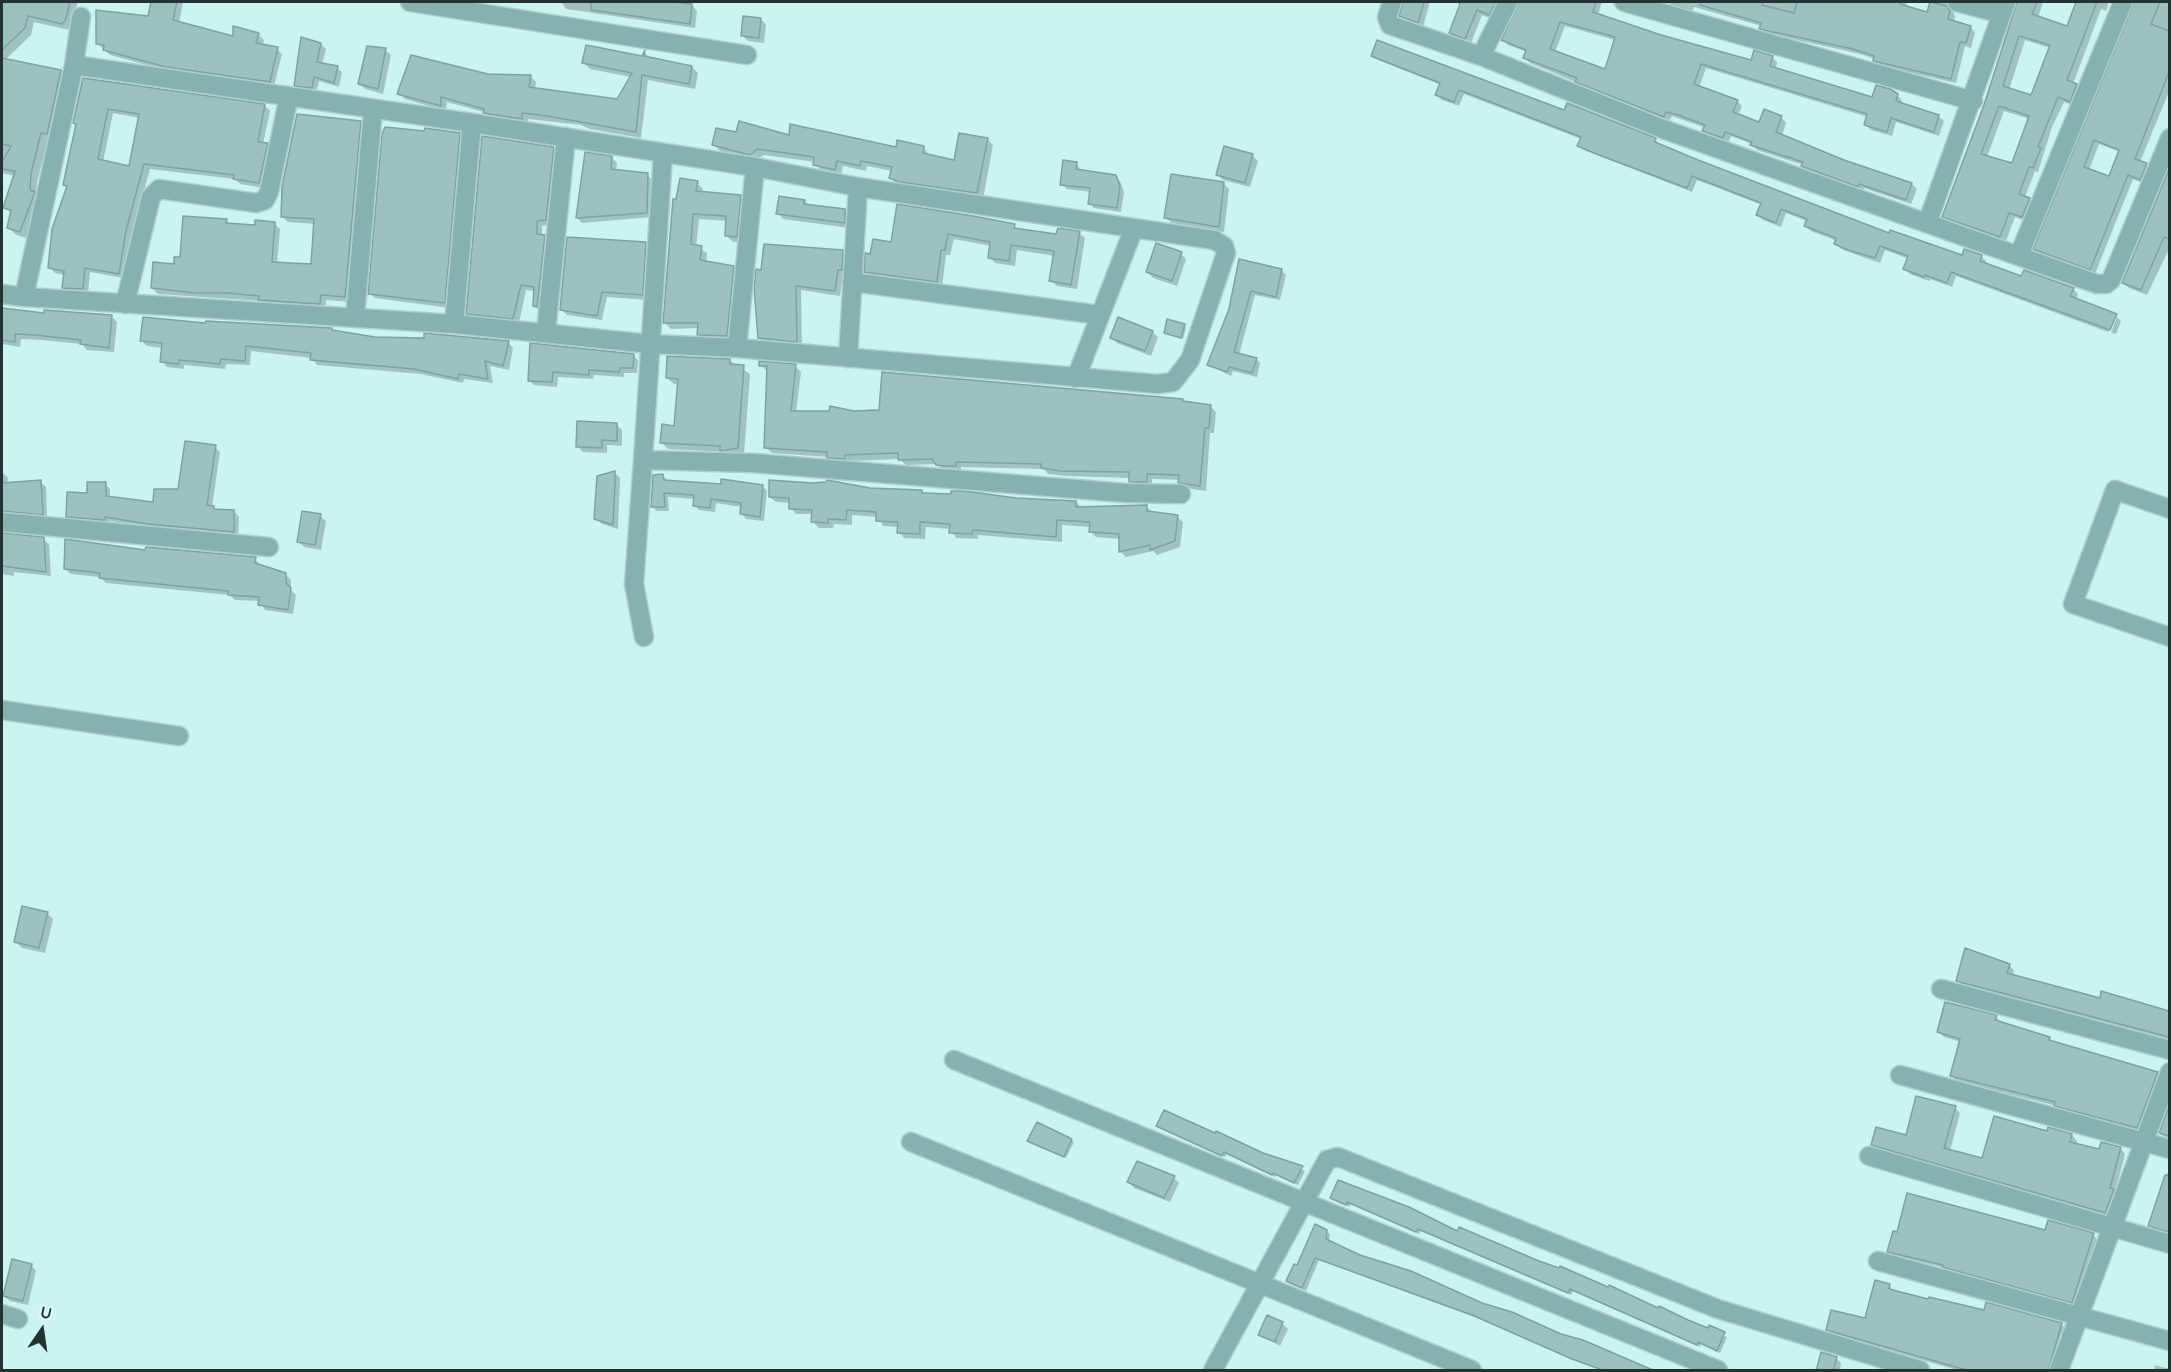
<!DOCTYPE html>
<style>
body{margin:0}
#map{position:relative;width:2171px;height:1372px;overflow:hidden;background:#cbf3f0;font-family:Quicksand,sans-serif}
canvas{display:block}
.frame{position:absolute;inset:0;border:3px solid #233332;pointer-events:none}
.north{position:absolute;left:12px;top:1300px;width:60px;height:60px;-webkit-text-stroke:4px #defffc;paint-order:stroke;rotate:13deg;font-size:16px;font-weight:700;line-height:24px;text-align:center;color:#233332}
.north::after{content:'';display:block;margin:auto;width:21px;height:27px;background:#233332;clip-path:polygon(50% 0,100% 100%,50% 72%,0 100%)}
</style>
<div id="map">
<canvas width="2171" height="1372"></canvas>
<div class="frame"></div>
<div class="north">U</div>
</div>
<script>
const ctx = document.querySelector('canvas').getContext('2d');
ctx.lineJoin = 'round';
function fillPath(path, color) {
  ctx.fillStyle = color;
  ctx.fill(path, 'evenodd');
}
function poly(rows) {
  const path = new Path2D();
  for (const r of rows) {
    path.moveTo(r[0], r[1]);
    for (let i = 2; i < r.length; i += 2) path.lineTo(r[i], r[i + 1]);
  }
  return path;
}
function strokePath(path, color, width, dash) {
  ctx.strokeStyle = color;
  ctx.lineWidth = width;
  ctx.lineCap = dash ? 'butt' : 'round';
  ctx.setLineDash(dash || []);
  ctx.stroke(path);
}
fillPath(poly([
 [2,2,78,2,69,30,34,22,31,35,5,60,61,71,68,78,54,140,48,140,37,182,36,195,41,200,27,238,16,235,9,228,12,214,5,207,15,176,2,173],
 [152,2,183,2,179,23,234,38,258,34,264,40,262,46,277,49,282,54,274,86,173,72,110,55,97,43,149,18],
 [561,2,666,2,692,5,697,11,695,28,566,9],
 [1405,2,1430,2,1423,27,1406,21,1401,16],
 [1462,2,1489,2,1500,9,1495,20,1482,15,1471,43,1456,38,1450,33],
 [1521,2,1533,2,1549,8,1551,2,1602,2,1598,15,1752,62,1772,57,1777,62,1776,69,1873,99,1897,95,1902,100,1901,104,1938,116,1944,121,1939,136,1896,122,1892,136,1871,130,1866,125,1868,117,1706,68,1699,88,1737,101,1742,106,1738,116,1760,124,1781,117,1786,123,1782,136,1843,161,1912,184,1917,189,1911,204,1864,188,1863,191,1808,171,1803,165,1757,150,1752,144,1731,136,1728,143,1710,136,1706,128,1672,116,1669,121,1530,63,1525,57,1527,52,1508,45,1503,40],
 [1565,26,1615,40,1606,71,1555,52],
 [1668,2,1907,2,1905,7,1928,13,1931,2,1954,2,1951,4,1955,17,1953,22,1970,27,1975,32,1971,48,1965,46,1956,83,1880,66,1875,59,1860,54,1766,33,1762,26,1694,7,1692,12,1673,7],
 [2017,2,2043,2,2038,18,2068,28,2077,2,2109,2,2106,11,2101,9,2073,84,2082,91,2075,106,2064,102,2052,127,2038,172,2035,171,2025,197,2035,204,2028,222,2015,217,2006,241,1950,222,1944,216,2018,6],
 [2025,40,2050,48,2032,97,2009,90],
 [2004,111,2030,119,2011,165,1987,157],
 [2137,2,2170,2,2170,89,2140,162,2151,170,2145,184,2133,179,2095,274,2040,254,2035,249],
 [2099,144,2120,152,2110,178,2089,170],
 [761,19,766,25,764,43,748,41,743,36],
 [321,44,326,49,322,64,337,68,342,72,339,87,319,81,316,92,300,90,295,85],
 [385,50,391,55,383,94,365,89,360,84],
 [645,53,650,58,692,67,698,73,695,89,648,80,641,138,590,129,581,125,528,119,527,125,491,119,484,112,447,102,446,111,405,99,399,93,488,76,530,76,536,82,535,89,618,100,631,77,590,69,584,63,642,57],
 [1373,55,1655,140,1660,145,1890,235,1963,257,1981,256,1986,261,1985,264,2022,278,2073,289,2078,294,2076,300,2116,316,2108,332,1956,276,1952,287,1930,279,1929,281,1910,274,1905,269,1909,259,1885,250,1880,263,1854,254,1841,249,1836,244,1837,241,1811,231,1806,226,1807,221,1786,213,1781,227,1763,220,1758,215,1762,205,1697,180,1692,192,1584,150,1579,145,1581,139,1464,94,1459,106,1442,100,1437,95,1441,85,1378,60],
 [84,79,265,106,270,111,263,144,272,150,265,188,240,184,235,179,150,169,131,237,124,278,90,272,88,294,69,293,63,288,65,275,55,273,49,267,68,188,65,185,78,126,75,123],
 [113,113,140,118,131,167,103,162],
 [360,123,366,129,351,302,326,300,325,310,266,306,261,301,158,294,152,288,226,220,231,225,256,227,274,223,280,229,277,264,312,265,315,224,288,222,282,216],
 [737,133,897,149,924,147,929,156,955,162,987,139,993,145,983,199,897,184,891,178,892,171,867,166,866,171,843,166,841,175,820,170,815,162,764,155,756,160,720,151,714,145],
 [459,134,465,139,450,308,375,298,370,293],
 [553,148,558,154,551,225,542,226,542,236,549,242,540,311,534,305,535,291,526,290,519,323,473,319,468,313],
 [1252,155,1258,161,1250,187,1223,180,1218,175],
 [612,158,617,163,616,171,647,175,652,180,652,217,582,223,577,218],
 [1077,163,1081,172,1115,176,1120,181,1124,192,1121,212,1094,208,1089,203,1091,192,1067,189,1062,184],
 [2170,172,2170,247,2147,295,2129,288,2124,283],
 [697,183,703,189,702,193,740,196,746,202,742,242,733,242,727,236,728,221,699,219,696,247,707,253,706,263,733,267,739,273,732,342,705,340,699,334,699,328,671,329,665,323],
 [1223,183,1229,189,1224,232,1171,223,1166,217],
 [804,201,809,206,845,210,850,216,850,228,783,219,778,213],
 [898,206,1014,226,1019,230,1057,236,1079,233,1085,238,1077,289,1057,286,1051,280,1055,256,1017,250,1015,266,995,263,990,257,991,246,954,239,950,255,946,255,942,287,871,277,866,272,872,256,892,244],
 [645,243,651,249,648,300,607,297,602,320,567,315,561,309],
 [842,252,848,257,847,275,843,275,840,296,801,290,802,347,765,344,759,338,763,272],
 [1181,254,1186,259,1177,286,1153,278,1148,272],
 [1241,261,1281,270,1286,275,1280,300,1255,295,1239,355,1256,359,1260,363,1257,377,1233,371,1231,376,1209,365,1230,309],
 [2,309,45,315,112,317,117,322,114,352,87,350,82,344,42,340,21,339,20,347,2,344],
 [2117,317,2121,321,2116,334,2111,333],
 [207,325,331,329,334,332,375,338,508,342,513,348,509,370,490,366,493,383,464,379,463,383,421,374,317,365,312,358,251,351,250,365,226,364,225,369,184,365,184,369,167,367,162,361,163,348,147,346,142,341],
 [1184,325,1186,328,1183,339,1165,332],
 [1152,332,1158,337,1151,356,1117,343,1112,338],
 [532,345,633,355,638,360,637,373,624,373,624,377,594,375,593,379,558,377,557,387,534,385,529,380],
 [729,360,750,374,744,454,728,457,724,452,668,449,662,443,675,427,679,385,674,384,667,378],
 [761,365,795,366,801,372,796,412,1183,400,1186,403,1210,406,1216,412,1214,433,1210,433,1206,491,1186,488,1180,480,1152,479,1152,487,1137,487,1131,478,1067,476,1048,474,1044,469,961,467,961,471,944,471,937,464,906,465,899,459,851,461,851,464,834,463,828,457,772,453,766,447,767,371],
 [617,425,622,430,622,446,607,445,607,453,583,452,577,446],
 [215,447,220,452,212,507,217,511,234,511,239,517,238,537,154,529,110,521,110,525,73,521,68,516,88,494,105,484,110,489,110,498,155,503,179,491],
 [2,472,8,478,7,484,40,482,46,487,47,519,2,513],
 [615,473,620,478,618,529,602,524,596,519],
 [663,476,668,481,762,486,767,491,764,521,746,519,742,514,742,507,716,503,715,512,699,510,695,505,695,499,668,497,669,511,657,511,652,507],
 [870,489,1076,502,1082,508,1146,506,1152,512,1177,517,1183,522,1180,547,1157,555,1153,551,1126,557,1120,551,1121,539,1096,537,1090,531,1091,527,1062,525,1062,542,978,535,978,539,956,538,951,529,926,527,925,539,904,538,899,532,899,527,883,526,878,517,852,515,852,525,834,524,833,528,819,528,813,522,813,514,796,514,791,508,791,503,776,502,770,497],
 [320,516,326,521,321,550,304,547,298,541],
 [2,539,18,541,43,539,49,544,51,576,14,572,14,576,2,574],
 [147,552,255,559,261,567,286,575,291,580,291,590,296,595,293,614,265,610,260,601,235,600,230,595,106,583,100,577,71,574,65,569],
 [47,913,53,919,45,953,22,948,16,942],
 [2009,965,2014,970,2013,976,2101,999,2102,993,2170,1012,2170,1042,1963,987,1958,981],
 [1996,1017,2001,1022,2049,1038,2054,1043,2157,1073,2163,1078,2143,1132,2061,1111,2057,1106,1957,1081,1952,1076,1961,1042,1944,1037,1939,1032],
 [1955,1108,1960,1113,1950,1151,1983,1160,2072,1135,2077,1141,2076,1145,2100,1151,2120,1148,2125,1154,2115,1192,2119,1196,2111,1218,1878,1150,1873,1145,1907,1137],
 [2170,1109,2170,1141,2161,1134],
 [1158,1126,1263,1154,1305,1171,1298,1185,1276,1175,1275,1177,1227,1154,1225,1157],
 [1071,1140,1074,1142,1066,1158,1031,1143],
 [2167,1173,2170,1174,2170,1235,2155,1231,2150,1226],
 [1174,1178,1179,1183,1170,1202,1134,1188,1129,1182],
 [1332,1197,1458,1233,1727,1337,1720,1353,1701,1344,1700,1347,1573,1291,1571,1295,1421,1231,1419,1234,1351,1204,1349,1207],
 [1326,1231,1330,1234,1329,1242,1360,1256,1411,1273,1560,1336,1583,1341,1655,1370,1603,1370,1477,1318,1319,1260,1306,1291,1292,1284,1288,1281],
 [2046,1232,2093,1235,2098,1240,2077,1307,1946,1268,1894,1256,1889,1251],
 [31,1265,36,1271,28,1305,10,1301,4,1296],
 [1889,1285,1894,1292,2061,1324,2066,1329,2052,1370,1957,1370,1832,1334,1828,1329,1866,1320],
 [1282,1323,1288,1329,1280,1346,1260,1334],
 [1836,1358,1841,1363,1840,1370,1842,1370,1816,1370],
 [2155,1365,2170,1369,2170,1370,2154,1370]
]), '#0003');
const building = poly([
 [2,2,70,2,66,19,62,24,28,16,25,28,2,50,2,2],
 [151,2,177,2,173,20,233,36,233,26,259,33,256,43,278,47,270,82,166,67,103,50,104,45,96,44,96,10,148,16,151,2],
 [591,2,674,2,692,4,690,24,591,10,591,2],
 [1403,2,1424,2,1418,23,1399,16,1403,2],
 [1457,2,1496,2,1489,15,1477,10,1465,39,1449,33,1460,4,1457,2],
 [1519,2,1596,2,1593,12,1661,35,1751,60,1754,50,1773,56,1770,66,1872,97,1876,85,1890,89,1898,94,1896,101,1939,115,1934,132,1891,118,1887,132,1864,125,1867,114,1701,64,1694,84,1738,100,1733,112,1759,122,1764,109,1782,116,1776,132,1844,160,1912,183,1906,200,1859,184,1858,187,1801,166,1803,162,1750,145,1752,142,1725,132,1723,138,1702,131,1705,125,1678,115,1666,112,1664,117,1575,82,1577,78,1523,58,1526,50,1501,40,1519,2],
 [1560,22,1615,37,1605,69,1550,49,1560,22],
 [1701,2,1763,2,1762,5,1794,13,1797,2,1900,2,1900,4,1927,12,1930,2,1947,6,1950,11,1948,19,1971,26,1966,43,1960,42,1951,79,1873,61,1874,56,1853,49,1759,29,1761,23,1700,5,1701,2],
 [2017,2,2037,2,2032,14,2067,26,2076,2,2097,2,2067,80,2077,84,2070,102,2058,97,2038,147,2041,148,2033,168,2029,167,2019,194,2030,198,2022,217,2009,213,2000,237,1942,217,1984,105,2017,2],
 [2019,36,2050,45,2031,95,2003,86,2019,36],
 [1999,106,2029,116,2012,163,1981,154,1999,106],
 [2134,2,2160,2,2151,24,2169,31,2169,72,2135,159,2147,163,2140,180,2128,175,2090,270,2033,249,2134,2],
 [2094,140,2119,150,2109,176,2084,167,2094,140],
 [743,16,761,18,759,38,741,36,743,16],
 [301,37,321,43,317,62,338,66,334,83,314,77,312,88,294,86,301,37],
 [1377,40,1564,110,1567,103,1656,138,1655,142,1698,160,1889,233,1890,230,1962,255,1964,249,1982,255,1980,261,2021,276,2024,270,2074,288,2070,296,2117,314,2110,330,1951,272,1947,283,1925,275,1924,277,1903,269,1908,256,1880,246,1875,258,1848,250,1834,244,1836,238,1804,226,1807,219,1781,209,1776,223,1756,215,1761,203,1692,176,1687,188,1599,155,1577,146,1581,137,1483,99,1459,90,1454,102,1435,95,1440,83,1371,56,1377,40],
 [586,45,642,56,645,50,644,56,692,66,689,84,642,75,636,132,547,116,522,113,522,119,483,113,484,109,441,97,441,106,397,94,411,55,488,74,531,75,529,87,617,99,632,73,582,63,586,45],
 [367,46,386,48,378,89,358,84,367,46],
 [2,58,61,70,47,134,41,133,31,174,30,190,35,192,20,232,7,228,11,210,3,208,15,171,2,169,2,162,11,146,2,144,2,58],
 [83,78,265,104,258,142,268,143,259,183,233,179,234,175,144,164,126,231,119,274,85,268,83,289,62,288,64,271,48,268,52,229,67,186,63,185,76,124,73,123,83,78],
 [108,109,139,114,129,166,98,159,108,109],
 [297,114,361,121,345,297,321,295,320,304,258,300,259,296,227,293,195,293,151,288,153,262,174,264,174,257,180,257,183,216,227,219,226,223,255,225,255,220,275,222,272,262,311,264,314,219,281,217,282,187,297,114],
 [739,121,789,135,790,124,896,147,897,140,924,146,923,153,954,160,959,133,988,138,977,193,900,182,889,178,892,167,861,161,860,166,837,161,835,170,813,165,814,157,757,149,750,155,712,145,716,128,736,132,739,121],
 [385,127,424,131,425,128,460,133,445,303,368,294,382,134,385,127],
 [482,136,554,147,546,220,537,221,537,234,545,235,537,307,533,306,534,287,521,285,513,319,466,314,482,136],
 [1224,146,1253,154,1245,183,1216,175,1224,146],
 [585,152,612,156,611,169,648,173,647,213,576,218,585,152],
 [1063,160,1077,162,1076,169,1116,175,1120,186,1117,208,1088,204,1090,188,1060,185,1063,160],
 [2169,169,2169,239,2164,237,2141,290,2122,283,2169,169],
 [1171,174,1224,182,1219,227,1164,218,1171,174],
 [680,178,698,181,696,191,741,195,737,237,725,236,726,216,693,214,691,244,702,246,700,260,734,266,727,336,697,335,698,323,663,323,673,199,676,199,680,178],
 [779,196,805,200,804,204,845,209,845,223,776,214,779,196],
 [897,204,973,216,1015,224,1014,228,1056,234,1058,228,1080,231,1071,285,1049,281,1054,251,1011,245,1009,261,988,258,990,242,948,234,945,250,941,250,937,282,864,272,865,253,870,254,873,239,891,242,897,204],
 [567,237,646,242,643,295,602,292,597,316,560,310,567,237],
 [1156,243,1182,252,1172,281,1146,272,1156,243],
 [764,244,843,250,842,270,838,270,835,291,796,286,797,342,758,338,754,287,756,269,761,270,764,244],
 [1239,259,1282,269,1276,297,1251,291,1234,352,1257,358,1252,373,1229,367,1227,372,1207,365,1229,309,1239,259],
 [2,308,44,313,44,310,112,315,109,348,80,344,81,340,35,335,15,334,15,342,2,340,2,308],
 [143,317,205,323,206,321,332,328,332,330,375,337,424,338,424,333,509,341,503,366,485,361,488,379,459,374,458,379,414,369,310,360,311,353,246,346,245,361,221,359,220,364,179,360,179,364,160,362,162,343,140,341,143,317],
 [1118,317,1153,331,1145,351,1110,338,1118,317],
 [1167,319,1185,324,1181,338,1164,333,1167,319],
 [530,343,634,354,633,368,620,368,619,372,589,370,589,375,553,372,552,382,528,381,530,343],
 [667,356,730,359,730,364,744,365,738,448,720,451,720,446,660,443,662,424,674,426,678,379,666,378,667,356],
 [759,361,796,364,791,411,829,411,830,406,854,411,879,410,882,372,1183,399,1183,401,1211,405,1209,428,1205,428,1200,486,1178,483,1179,475,1147,474,1147,482,1129,482,1129,472,1060,471,1041,468,1041,464,956,462,956,466,945,466,936,465,932,459,898,460,898,453,845,455,845,459,827,458,827,452,764,448,767,366,759,366,759,361],
 [577,421,617,423,617,441,602,440,602,448,576,447,577,421],
 [185,441,216,445,207,505,214,506,214,509,234,510,234,532,148,524,105,517,105,520,66,517,67,492,87,493,87,482,106,482,106,496,153,502,154,489,178,489,185,441],
 [615,471,615,483,613,525,594,519,597,476,615,471],
 [663,474,664,480,721,484,721,479,763,485,760,517,740,514,741,503,711,499,710,508,693,506,694,495,664,493,665,507,651,507,653,475,663,474],
 [41,480,43,515,2,511,2,483,41,480],
 [769,480,812,483,826,482,827,480,870,488,922,490,922,493,951,494,951,491,964,491,1016,498,1076,501,1076,507,1147,505,1147,511,1178,515,1175,541,1150,550,1150,545,1119,552,1119,534,1089,532,1090,522,1057,520,1056,537,973,530,972,534,949,533,950,524,920,522,920,534,897,533,898,522,876,521,876,512,847,510,846,520,828,519,828,523,811,522,812,510,789,509,789,498,769,497,769,480],
 [302,511,321,514,315,545,297,542,302,511],
 [2,533,44,537,46,572,2,566,2,533],
 [65,539,145,550,146,547,256,557,255,563,286,573,286,583,291,588,288,610,258,605,259,597,228,595,228,591,99,578,100,573,64,569,65,539],
 [22,906,48,912,39,948,14,942,22,906],
 [1965,948,2010,964,2007,973,2100,998,2101,991,2169,1011,2169,1037,1956,981,1965,948],
 [1945,1002,1997,1015,1995,1020,2050,1037,2049,1040,2158,1072,2137,1128,2054,1106,2055,1102,1950,1076,1960,1039,1937,1032,1945,1002],
 [1916,1096,1956,1106,1944,1148,1982,1158,1994,1116,2047,1131,2048,1127,2072,1134,2070,1142,2099,1149,2101,1142,2121,1147,2110,1188,2114,1189,2105,1213,1871,1145,1876,1127,1906,1135,1916,1096],
 [2169,1106,2169,1136,2159,1133,2169,1106],
 [1164,1110,1215,1133,1216,1131,1263,1153,1303,1166,1294,1183,1273,1173,1272,1175,1224,1152,1222,1156,1156,1126,1164,1110],
 [1037,1122,1072,1139,1064,1157,1027,1141,1037,1122],
 [1137,1161,1175,1176,1164,1198,1127,1182,1137,1161],
 [2165,1175,2169,1176,2169,1232,2148,1226,2165,1175],
 [1338,1180,1409,1207,1457,1231,1459,1227,1539,1261,1559,1268,1560,1266,1608,1287,1609,1285,1658,1308,1659,1306,1688,1320,1708,1328,1709,1325,1725,1332,1717,1351,1698,1342,1697,1345,1570,1289,1568,1293,1418,1229,1416,1232,1347,1202,1346,1205,1330,1198,1338,1180],
 [1907,1193,2045,1230,2048,1220,2094,1233,2072,1303,1942,1267,1943,1265,1887,1252,1893,1231,1897,1232,1907,1193],
 [1315,1224,1327,1230,1326,1239,1360,1255,1411,1271,1482,1303,1512,1312,1561,1334,1583,1340,1655,1371,1605,1371,1572,1359,1472,1315,1315,1258,1302,1288,1286,1281,1294,1264,1297,1265,1315,1224],
 [12,1259,32,1264,23,1301,3,1296,12,1259],
 [1875,1280,1890,1284,1889,1289,1928,1299,1929,1297,1984,1310,1986,1302,2062,1323,2048,1371,1970,1371,1826,1330,1831,1310,1865,1318,1875,1280],
 [1267,1315,1283,1322,1275,1342,1258,1335,1267,1315],
 [1821,1352,1837,1357,1833,1371,1816,1371,1821,1352]
]);
fillPath(building, '#9bc2bf');
strokePath(building, '#7da3a0', 1.5);
const minor = poly([
 [410,2,747,55],
 [1392,2,1387,17,1390,25,1481,56,1663,129,2097,284,2106,284,2111,280,2170,138],
 [1624,2,1973,101],
 [1957,2,2002,14],
 [1481,56,1508,2],
 [663,154,643,460,753,463,1125,493,1181,494],
 [1928,221,2006,2],
 [2019,255,2123,2],
 [852,282,1100,315],
 [2,294,24,297,74,65],
 [24,297,454,324,650,344,737,348,1158,384,1173,382,1190,360,1226,253,1224,246,1214,240,858,187,755,167,472,123,74,65,81,17],
 [125,304,151,197,159,189,256,203,265,200,269,192,289,96],
 [355,317,373,109],
 [454,324,472,123],
 [546,332,566,137],
 [737,348,755,167],
 [848,358,858,187],
 [1076,378,1134,228],
 [643,460,634,584,644,637],
 [2170,509,2115,490,2073,604,2170,637],
 [2,522,269,547],
 [2,710,179,736],
 [1941,989,2170,1050],
 [954,1060,1718,1370],
 [1900,1075,2170,1149],
 [911,1142,1472,1370],
 [1869,1156,2170,1244],
 [1878,1261,2170,1341],
 [2,1314,18,1319],
 [1213,1370,1327,1160,1338,1157,1718,1309,1920,1370],
 [2059,1370,2170,1072]
]);
strokePath(minor, '#add0ce', 21);
strokePath(minor, '#85b2ae', 18);
</script>
